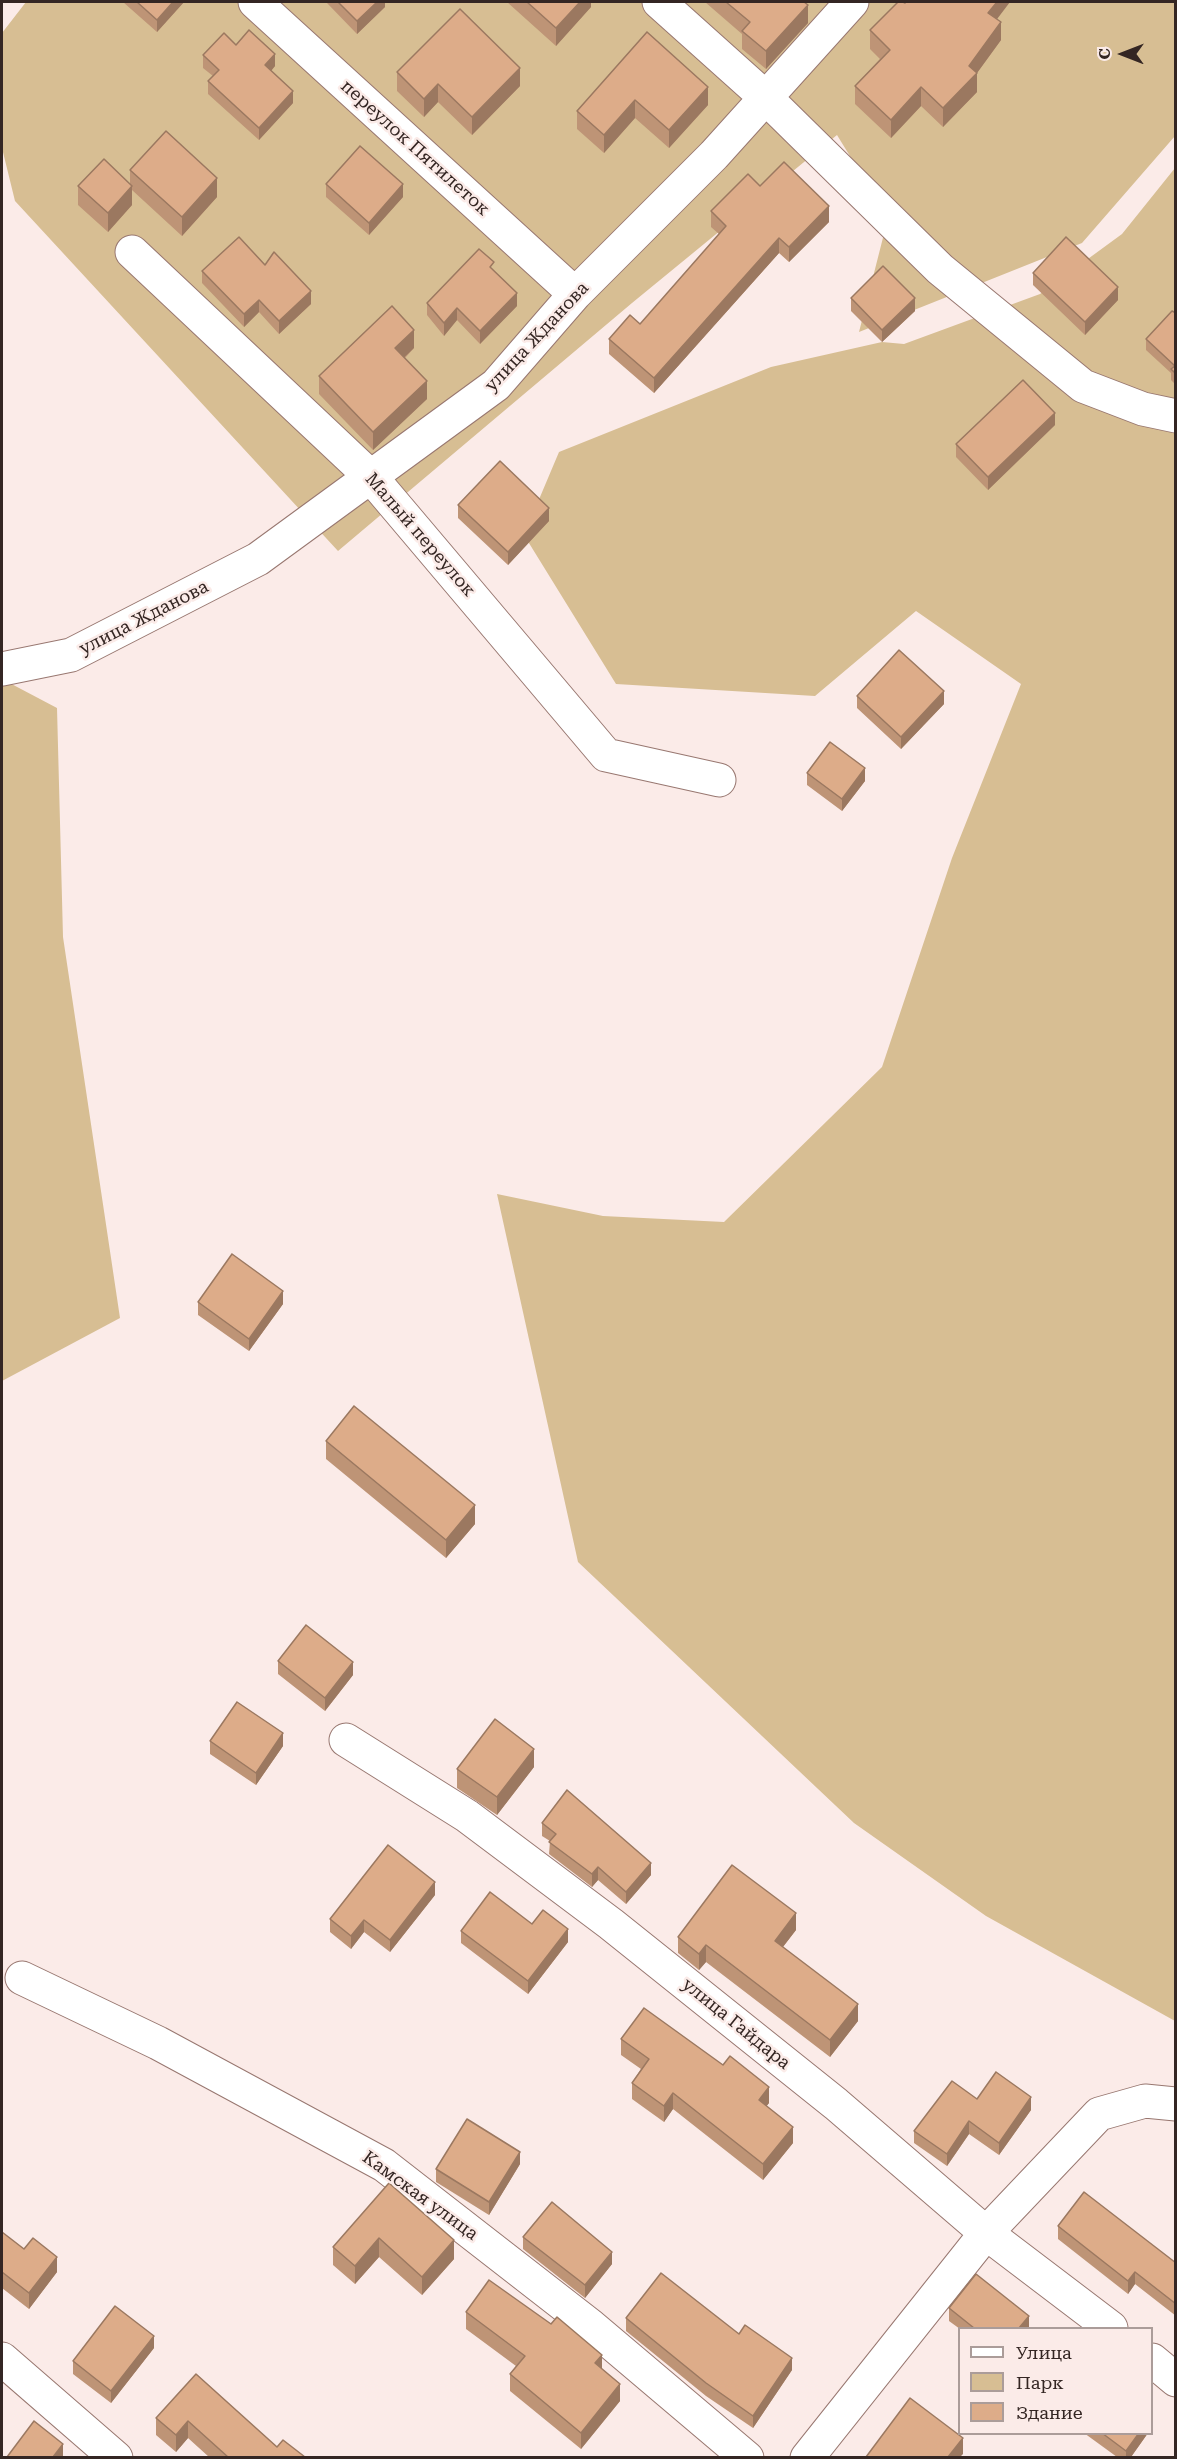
<!DOCTYPE html>
<meta charset="utf-8">
<style>
body{margin:0}
#map{position:relative;width:1177px;height:2459px;overflow:hidden;background:#fbebe8;font-family:"Roboto Serif",serif}
canvas{display:block}
.frame{position:absolute;inset:0;border:3px solid #342623;pointer-events:none}
.legend{position:absolute;left:958px;top:2327px;width:195px;height:108px;box-sizing:border-box;background:#fbebe8;border:2px solid #ab9c99;margin:0;padding:8px 10px;list-style:none;font-size:18px;color:#342623}
.legend li{display:flex;align-items:center;gap:12px;height:30px}
.legend b{width:30px;border:2px solid #ab9c99}
.north{position:absolute;left:1093px;top:24px;width:60px;height:60px;-webkit-text-stroke:4px #fbebe8;paint-order:stroke;rotate:270deg;font-size:16px;font-weight:700;line-height:24px;text-align:center;color:#342623}
.north::after{content:'';display:block;margin:auto;width:21px;height:27px;background:#342623;clip-path:polygon(50% 0,100% 100%,50% 72%,0 100%)}
</style>
<div id="map">
<canvas width="1177" height="2459"></canvas>
<div class="frame"></div>
<ul class="legend">
<li><b style="height:8px;background:#fff"></b>Улица</li>
<li><b style="height:16px;background:#d7be93"></b>Парк</li>
<li><b style="height:16px;background:#ddac89"></b>Здание</li>
</ul>
<div class="north">С</div>
</div>
<script>
const ctx = document.querySelector('canvas').getContext('2d');
ctx.lineJoin = 'round';
function fillPath(path, color) {
  ctx.fillStyle = color;
  ctx.fill(path, 'evenodd');
}
function poly(rows) {
  const path = new Path2D();
  for (const r of rows) {
    path.moveTo(r[0], r[1]);
    for (let i = 2; i < r.length; i += 2) path.lineTo(r[i], r[i + 1]);
  }
  return path;
}
function strokePath(path, color, width, dash) {
  ctx.strokeStyle = color;
  ctx.lineWidth = width;
  ctx.lineCap = dash ? 'butt' : 'round';
  ctx.setLineDash(dash || []);
  ctx.stroke(path);
}
function label(font, color, halo, rows, align = 'center') {
  ctx.font = font + ' "Roboto Serif",serif';
  ctx.lineWidth = 5;
  ctx.setLineDash([]);
  ctx.textBaseline = 'middle';
  ctx.strokeStyle = halo;
  ctx.fillStyle = color;
  for (const [text, x, y, turn = 0] of rows) {
    ctx.save();
    ctx.translate(x, y);
    ctx.rotate((+turn || 0) * Math.PI / 180);
    ctx.textAlign = isNaN(turn) ? turn : align;
    if (halo) ctx.strokeText(text, 0, 0);
    ctx.fillText(text, 0, 0);
    ctx.restore();
  }
}
fillPath(poly([
 [26,2,1175,2,1175,136,1082,243,859,332,888,218,837,135,632,303,338,551,15,201,2,148,2,33],
 [1175,168,1175,2021,986,1916,854,1823,578,1562,497,1194,603,1216,724,1222,882,1067,952,858,1021,684,916,611,815,696,616,684,524,535,559,452,771,367,882,342,904,344,1040,294,1122,234],
 [2,679,57,708,63,937,120,1318,2,1381]
]), '#d7be93');
const minor = poly([
 [255,2,575,294],
 [659,2,765,97,940,269,1083,386,1143,409,1176,416],
 [132,252,371,477,606,755,719,780],
 [2,669,71,655,258,559,496,385,575,294,714,155,852,2],
 [346,1740,467,1816,611,1924,836,2104,986,2233,1111,2328],
 [22,1978,158,2043,384,2165,591,2326,747,2458],
 [2,2359,116,2458],
 [1152,2360,1176,2380],
 [807,2458,986,2233,1099,2114,1145,2101,1176,2104]
]);
strokePath(minor, '#987770', 35);
strokePath(minor, '#fff', 33);
fillPath(poly([
 [123,2,184,2,157,32],
 [326,2,385,2,385,7,357,34],
 [507,2,591,2,591,7,556,46],
 [705,2,804,2,808,23,766,69,742,49,742,34],
 [905,3,997,19,1001,40,977,73,977,92,943,127,921,106,891,138,855,104,855,86,880,59,870,49,870,30],
 [647,32,708,105,669,148,635,118,604,153,577,129,577,111],
 [236,45,275,66,271,71,293,103,259,140,208,94,208,81,213,76,203,68,203,55],
 [397,72,520,86,472,135,438,102,424,117,397,91],
 [130,170,217,197,182,236,132,190,132,205,108,232,78,205,78,186,130,185],
 [326,184,403,197,369,235,326,197],
 [760,186,829,222,789,262,779,253,654,393,609,354,609,339,640,324,719,234,711,227,711,211],
 [265,265,311,304,279,334,259,312,244,327,202,283,202,271],
 [494,271,517,306,480,344,457,320,444,336,427,315,427,303],
 [1033,273,1118,300,1085,335,1033,285],
 [851,298,915,311,882,342,851,311],
 [1176,313,1176,385,1171,380,1171,373,1146,350,1146,339],
 [414,348,405,358,427,399,373,450,319,394,319,376],
 [1055,425,988,490,956,457,956,444],
 [458,505,549,521,508,565,458,518],
 [857,696,944,704,901,749,857,708],
 [807,773,865,781,842,811,807,785],
 [198,1302,283,1304,249,1351,198,1315],
 [326,1441,475,1524,446,1558,326,1459],
 [278,1661,353,1675,325,1711,278,1674],
 [210,1741,283,1746,256,1785,210,1754],
 [534,1767,497,1815,457,1788,457,1769],
 [542,1823,651,1875,626,1904,598,1880,592,1887,549,1854,550,1841,542,1836],
 [435,1895,390,1952,364,1932,351,1949,330,1932,330,1919],
 [532,1924,568,1942,528,1994,461,1943,461,1931],
 [796,1930,783,1947,858,2021,830,2057,706,1962,699,1970,678,1953,678,1937],
 [621,2039,769,2103,766,2106,793,2143,763,2180,673,2109,664,2122,632,2099,632,2083,641,2069,621,2055],
 [977,2099,1031,2110,999,2155,969,2134,947,2166,914,2143,914,2131],
 [520,2164,489,2215,436,2182,436,2169],
 [389,2183,454,2259,422,2295,379,2257,355,2284,333,2265,333,2247],
 [1058,2226,1176,2263,1176,2316,1135,2284,1128,2294,1058,2239],
 [2,2232,24,2249,57,2272,29,2309,2,2288],
 [523,2237,612,2264,585,2298,523,2249],
 [949,2308,1029,2328,960,2328,960,2329,949,2321],
 [466,2312,620,2401,581,2449,510,2391,510,2374,516,2366,466,2329],
 [626,2318,739,2334,792,2370,753,2428,706,2396,626,2331],
 [154,2348,111,2403,73,2374,73,2361],
 [196,2374,277,2447,305,2457,209,2457,188,2438,176,2452,156,2435,156,2418],
 [1084,2433,1148,2433,1131,2457,1117,2457]
]), '#be9476');
fillPath(poly([
 [173,2,184,2,157,32,157,20],
 [377,2,385,2,385,7,357,34,357,21],
 [580,2,591,2,591,7,556,46,556,28],
 [997,2,1010,2,988,31,988,13],
 [808,5,808,23,766,69,766,51],
 [1001,22,1001,40,977,73,977,92,943,127,943,108,969,66],
 [275,54,275,66,265,78,265,65],
 [520,68,520,86,472,135,472,117],
 [438,84,438,102,424,117,424,99],
 [708,87,708,105,669,148,669,130],
 [921,87,921,106,891,138,891,120],
 [293,91,293,103,259,140,259,128],
 [635,100,635,118,604,153,604,135],
 [217,178,217,197,182,236,182,217],
 [403,184,403,197,369,235,369,223],
 [132,186,132,205,108,232,108,213],
 [829,206,829,222,789,262,789,247],
 [779,238,779,253,654,393,654,378],
 [1118,287,1118,300,1085,335,1085,322],
 [311,291,311,304,279,334,279,321],
 [517,293,517,306,480,344,480,331],
 [915,298,915,311,882,342,882,330],
 [259,300,259,312,244,327,244,314],
 [457,308,457,320,444,336,444,323],
 [414,330,414,348,395,366,395,348],
 [427,381,427,399,373,450,373,432],
 [1055,413,1055,425,988,490,988,477],
 [549,508,549,521,508,565,508,552],
 [944,691,944,704,901,749,901,737],
 [865,768,865,781,842,811,842,799],
 [283,1291,283,1304,249,1351,249,1339],
 [475,1505,475,1524,446,1558,446,1540],
 [353,1662,353,1675,325,1711,325,1698],
 [283,1733,283,1746,256,1785,256,1773],
 [534,1749,534,1767,497,1815,497,1797],
 [651,1863,651,1875,626,1904,626,1892],
 [598,1867,598,1880,592,1887,592,1874],
 [435,1882,435,1895,390,1952,390,1940],
 [796,1913,796,1930,775,1957,775,1941],
 [364,1920,364,1932,351,1949,351,1936],
 [568,1929,568,1942,528,1994,528,1981],
 [706,1945,706,1962,699,1970,699,1954],
 [858,2004,858,2021,830,2057,830,2040],
 [769,2087,769,2103,759,2116,759,2100],
 [673,2093,673,2109,664,2122,664,2106],
 [1031,2097,1031,2110,999,2155,999,2143],
 [969,2121,969,2134,947,2166,947,2154],
 [793,2127,793,2143,763,2180,763,2164],
 [520,2152,520,2164,489,2215,489,2202],
 [379,2238,379,2257,355,2284,355,2266],
 [454,2240,454,2259,422,2295,422,2277],
 [612,2252,612,2264,585,2298,585,2285],
 [57,2257,57,2272,29,2309,29,2293],
 [1135,2272,1135,2284,1128,2294,1128,2281],
 [1029,2316,1029,2328,1019,2328],
 [154,2336,154,2348,111,2403,111,2391],
 [602,2355,602,2371,595,2363],
 [792,2358,792,2370,753,2428,753,2416],
 [620,2384,620,2401,581,2449,581,2433],
 [188,2421,188,2438,176,2452,176,2435],
 [1139,2433,1148,2433,1131,2457,1126,2457,1126,2451],
 [963,2438,963,2454,960,2457,948,2457],
 [63,2444,63,2457,53,2457]
]), '#9b7860');
const building = poly([
 [137,2,173,2,157,20,137,2],
 [338,2,377,2,357,21,338,2],
 [527,2,580,2,556,28,527,2],
 [726,2,804,2,808,5,766,51,742,31,750,22,726,2],
 [898,2,903,2,905,3,906,2,997,2,988,13,1001,22,969,66,977,73,943,108,921,87,891,120,855,86,890,50,870,30,898,2],
 [460,9,520,68,472,117,438,84,424,99,397,72,460,9],
 [249,30,275,54,265,65,293,91,259,128,208,81,219,70,203,55,224,33,236,45,249,30],
 [647,32,708,87,669,130,635,100,604,135,577,111,647,32],
 [166,131,217,178,182,217,130,170,166,131],
 [360,146,403,184,369,223,326,184,360,146],
 [104,159,132,186,108,213,78,186,104,159],
 [784,162,829,206,789,247,779,238,654,378,609,339,630,315,640,324,726,226,711,211,748,174,760,186,784,162],
 [239,237,265,265,274,252,311,291,279,321,259,300,244,314,202,271,239,237],
 [1066,237,1118,287,1085,322,1033,273,1066,237],
 [479,249,494,262,490,267,517,293,480,331,457,308,444,323,427,303,479,249],
 [883,266,915,298,882,330,851,298,883,266],
 [392,306,414,330,395,348,427,381,373,432,319,376,392,306],
 [1172,311,1176,313,1176,374,1171,369,1175,366,1146,339,1172,311],
 [1023,380,1055,413,988,477,956,444,1023,380],
 [500,461,549,508,508,552,458,505,500,461],
 [899,650,944,691,901,737,857,696,899,650],
 [830,742,865,768,842,799,807,773,830,742],
 [232,1254,283,1291,249,1339,198,1302,232,1254],
 [354,1406,475,1505,446,1540,326,1441,354,1406],
 [306,1625,353,1662,325,1698,278,1661,306,1625],
 [237,1702,283,1733,256,1773,210,1741,237,1702],
 [495,1719,534,1749,497,1797,457,1769,495,1719],
 [567,1790,651,1863,626,1892,598,1867,592,1874,549,1842,556,1834,542,1823,567,1790],
 [388,1845,435,1882,390,1940,364,1920,351,1936,330,1919,388,1845],
 [732,1865,796,1913,775,1941,858,2004,830,2040,706,1945,699,1954,678,1937,732,1865],
 [490,1892,532,1924,543,1910,568,1929,528,1981,461,1931,490,1892],
 [644,2008,723,2065,730,2056,769,2087,759,2100,793,2127,763,2164,673,2093,664,2106,632,2083,649,2059,621,2039,644,2008],
 [996,2072,1031,2097,999,2143,969,2121,947,2154,914,2131,952,2081,977,2099,996,2072],
 [467,2119,520,2152,489,2202,436,2169,467,2119],
 [389,2183,454,2240,422,2277,379,2238,355,2266,333,2247,389,2183],
 [1084,2192,1176,2263,1176,2304,1135,2272,1128,2281,1058,2226,1084,2192],
 [552,2202,612,2252,585,2285,523,2237,552,2202],
 [2,2232,24,2249,33,2238,57,2257,29,2293,2,2272,2,2232],
 [661,2273,739,2334,745,2325,792,2358,753,2416,706,2383,626,2318,661,2273],
 [976,2274,1029,2316,1019,2328,974,2328,949,2308,976,2274],
 [489,2280,551,2324,557,2317,602,2355,595,2363,620,2384,581,2433,510,2374,525,2356,466,2312,489,2280],
 [115,2306,154,2336,111,2391,73,2361,115,2306],
 [196,2374,277,2447,283,2440,305,2457,228,2457,188,2421,176,2435,156,2418,196,2374],
 [910,2398,963,2438,948,2457,866,2457,910,2398],
 [34,2421,63,2444,53,2457,7,2457,34,2421],
 [1102,2433,1139,2433,1126,2451,1102,2433]
]);
fillPath(building, '#ddac89');
strokePath(building, '#9b7860', 1.5);
label('18px', '#342623', '#fbebe8', [
 ["переулок Пятилеток",415,148,42],
 ["улица Жданова",537,337,-47],
 ["Малый переулок",420,535,49],
 ["улица Жданова",144,618,-27],
 ["улица Гайдара",736,2024,39],
 ["Камская улица",420,2196,36]
]);
</script>
